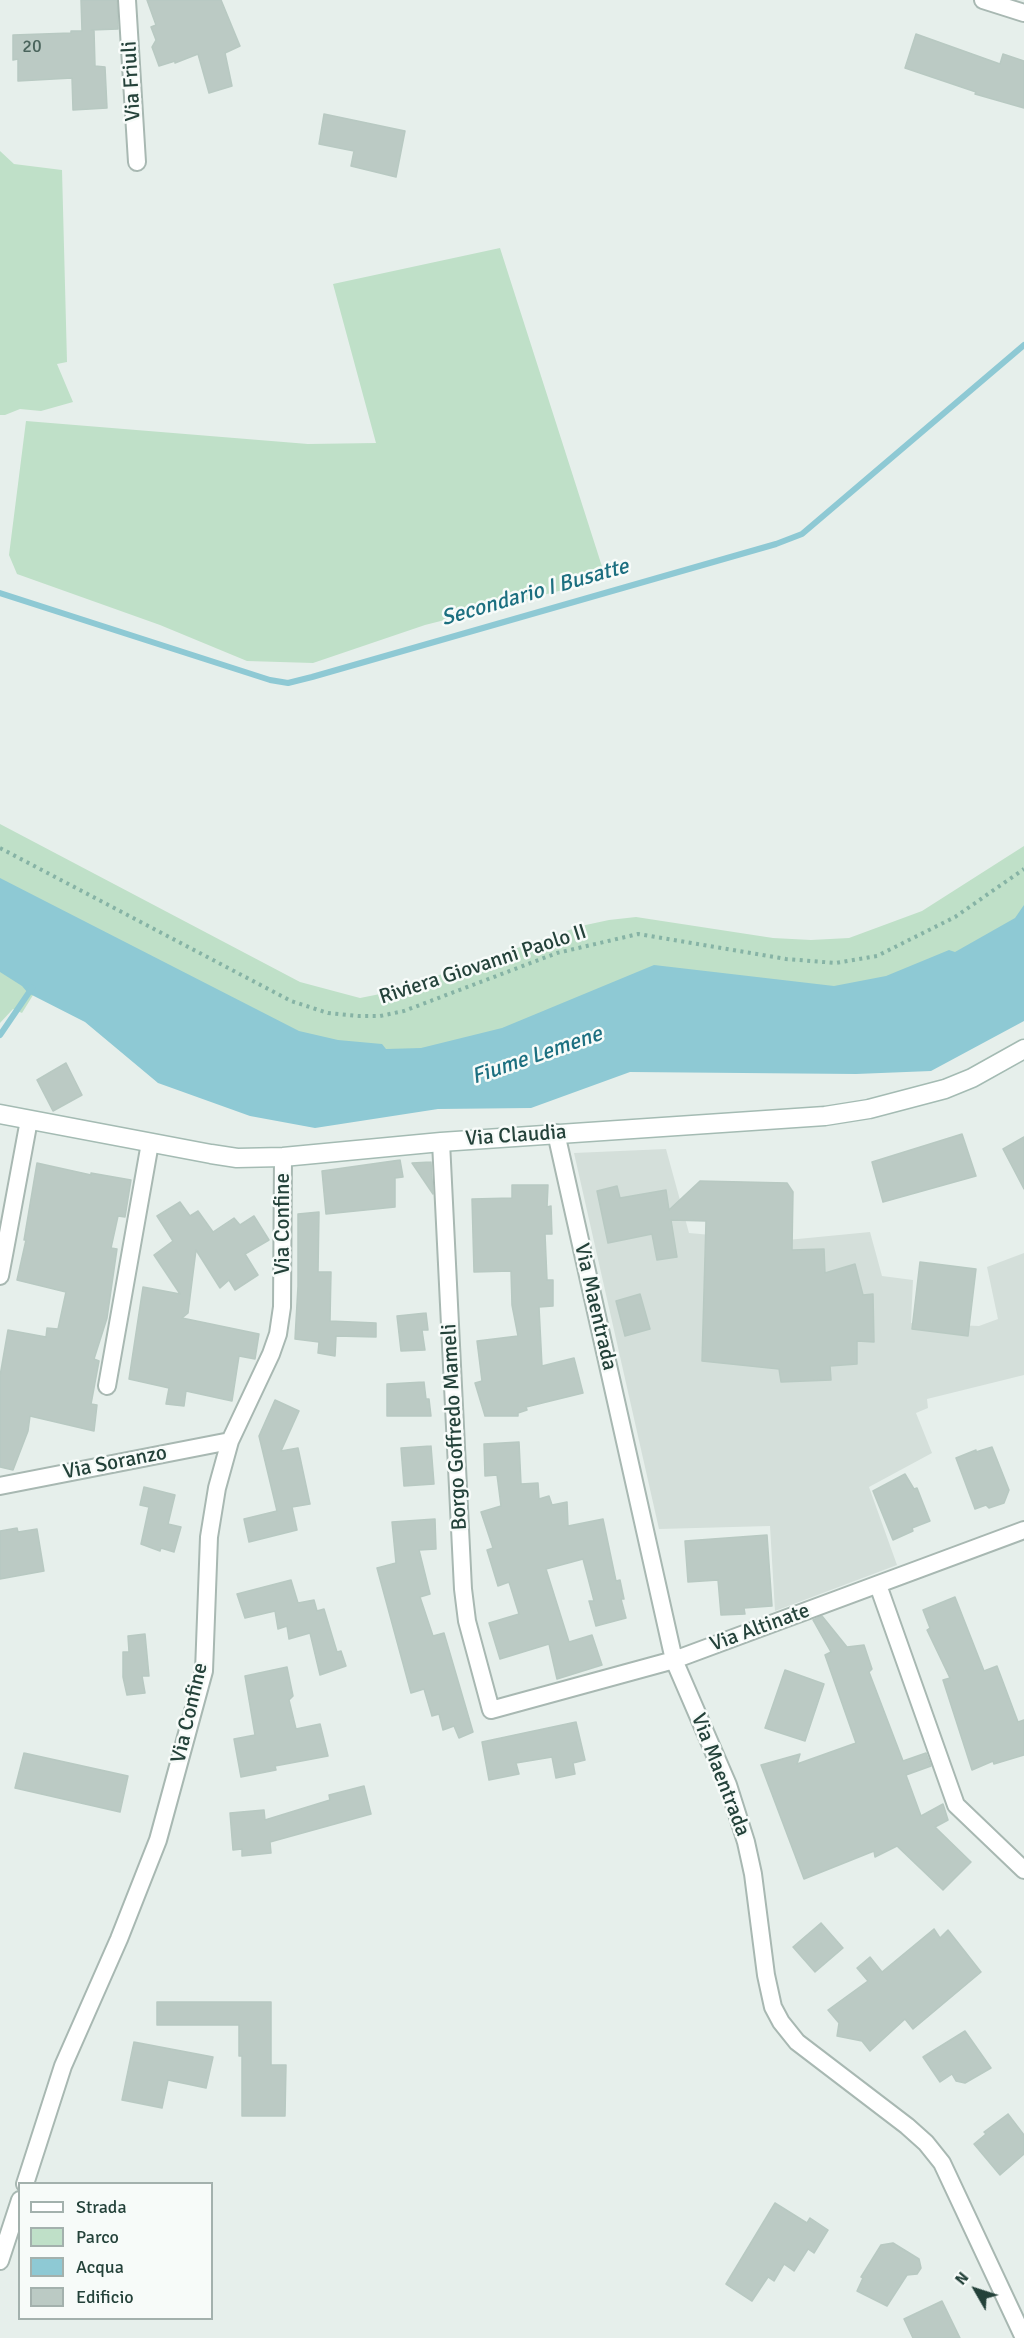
<!DOCTYPE html>
<style>
body{margin:0}
#map{position:relative;width:1024px;height:2338px;overflow:hidden;background:#e6efeb;font-family:Signika,sans-serif}
canvas{display:block}
.legend{position:absolute;left:18px;top:2182px;width:195px;height:138px;box-sizing:border-box;background:#f7fbf9;border:2px solid #a3b1ad;margin:0;padding:8px 10px;list-style:none;font-size:18px;color:#24423a}
.legend li{display:flex;align-items:center;gap:12px;height:30px}
.legend b{width:30px;border:2px solid #a3b1ad}
.north{position:absolute;left:946px;top:2260px;width:60px;height:60px;-webkit-text-stroke:4px #f7fbf9;paint-order:stroke;rotate:309deg;font-size:16px;font-weight:700;line-height:24px;text-align:center;color:#24423a}
.north::after{content:'';display:block;margin:auto;width:21px;height:27px;background:#24423a;clip-path:polygon(50% 0,100% 100%,50% 72%,0 100%)}
</style>
<div id="map">
<canvas width="1024" height="2338"></canvas>
<ul class="legend">
<li><b style="height:8px;background:#fff"></b>Strada</li>
<li><b style="height:16px;background:#bfe0c8"></b>Parco</li>
<li><b style="height:16px;background:#8ec9d4"></b>Acqua</li>
<li><b style="height:16px;background:#bbcac4"></b>Edificio</li>
</ul>
<div class="north">N</div>
</div>
<script>
const ctx = document.querySelector('canvas').getContext('2d');
ctx.lineJoin = 'round';
function fillPath(path, color) {
  ctx.fillStyle = color;
  ctx.fill(path, 'evenodd');
}
function poly(rows) {
  const path = new Path2D();
  for (const r of rows) {
    path.moveTo(r[0], r[1]);
    for (let i = 2; i < r.length; i += 2) path.lineTo(r[i], r[i + 1]);
  }
  return path;
}
function strokePath(path, color, width, dash) {
  ctx.strokeStyle = color;
  ctx.lineWidth = width;
  ctx.lineCap = dash ? 'butt' : 'round';
  ctx.setLineDash(dash || []);
  ctx.stroke(path);
}
function label(font, color, halo, rows, align = 'center') {
  ctx.font = font + ' Signika,sans-serif';
  ctx.lineWidth = 5;
  ctx.setLineDash([]);
  ctx.textBaseline = 'middle';
  ctx.strokeStyle = halo;
  ctx.fillStyle = color;
  for (const [text, x, y, turn = 0] of rows) {
    ctx.save();
    ctx.translate(x, y);
    ctx.rotate((+turn || 0) * Math.PI / 180);
    ctx.textAlign = isNaN(turn) ? turn : align;
    if (halo) ctx.strokeText(text, 0, 0);
    ctx.fillText(text, 0, 0);
    ctx.restore();
  }
}
fillPath(poly([
 [666,1149,689,1233,777,1241,870,1232,882,1276,913,1280,911,1323,979,1326,998,1319,987,1267,1024,1253,1024,1375,927,1399,928,1408,916,1413,932,1453,869,1487,897,1565,775,1611,770,1526,659,1529,574,1153]
]), '#d4dfda');
fillPath(poly([
 [0,151,14,164,62,170,67,362,57,364,73,402,41,411,20,409,5,415,0,415],
 [500,248,606,579,425,625,313,663,247,661,160,625,17,574,9,555,26,421,308,444,376,443,333,284],
 [0,824,300,982,360,998,390,992,581,926,609,920,636,917,773,938,811,940,849,938,922,911,1024,846,1024,981,614,1039,480,1100,46,974,22,1013,13,1009,0,1023]
]), '#bfe0c8');
fillPath(poly([
 [0,878,299,1031,338,1040,382,1044,386,1049,421,1048,502,1028,654,965,834,986,886,976,949,950,955,952,1015,918,1024,905,1024,1021,931,1071,856,1074,630,1072,531,1108,438,1109,315,1128,250,1116,158,1083,85,1022,28,993,22,986,0,972]
]), '#8ec9d4');
strokePath(poly([
 [0,593,270,680,288,683,312,677,776,544,802,534,1024,345],
 [0,1035,32,988]
]), '#8ec9d4', 6);
const building = poly([
 [81,0,117,0,118,29,91,30,94,30,95,66,105,67,107,108,73,110,72,78,18,81,18,59,13,60,13,35,71,33,71,31,82,31,81,0],
 [147,0,221,0,240,46,225,53,232,86,209,93,198,54,175,63,175,61,159,66,152,47,156,40,151,27,156,25,147,0],
 [916,34,1000,64,1003,54,1024,61,1024,108,975,94,976,92,905,68,916,34],
 [324,114,405,131,396,177,351,166,354,151,319,144,324,114],
 [66,1063,82,1095,53,1111,37,1080,66,1063],
 [962,1134,976,1176,883,1202,872,1162,962,1134],
 [1024,1137,1024,1189,1003,1149,1024,1137],
 [400,1160,403,1177,395,1178,395,1207,326,1214,322,1171,400,1160],
 [431,1162,433,1194,412,1163,431,1162],
 [37,1163,91,1175,91,1173,131,1180,125,1217,118,1216,111,1248,117,1249,107,1318,94,1359,99,1361,91,1404,97,1405,94,1431,30,1416,28,1431,13,1470,0,1467,0,1376,8,1330,46,1337,47,1328,58,1329,66,1292,17,1280,26,1240,24,1240,37,1163],
 [700,1181,787,1183,793,1192,792,1250,824,1249,825,1273,855,1264,863,1295,873,1294,874,1342,857,1341,857,1364,830,1366,831,1380,781,1382,779,1369,702,1361,706,1221,671,1220,677,1257,657,1260,652,1234,608,1243,597,1191,617,1186,620,1198,666,1190,669,1210,700,1181],
 [512,1185,548,1185,547,1207,551,1206,552,1234,545,1234,547,1280,553,1280,553,1306,539,1307,542,1366,574,1358,583,1393,526,1407,527,1410,518,1413,518,1416,485,1416,475,1383,482,1381,477,1341,518,1336,512,1305,511,1271,474,1272,472,1199,512,1198,512,1185],
 [180,1202,190,1216,198,1211,213,1232,234,1218,240,1225,254,1216,269,1240,245,1254,258,1275,235,1290,229,1280,220,1288,196,1250,188,1313,182,1318,259,1334,255,1359,239,1356,232,1401,186,1391,184,1406,166,1404,169,1388,129,1379,143,1287,180,1294,154,1255,173,1241,157,1216,180,1202],
 [319,1212,318,1272,331,1272,330,1321,376,1323,376,1337,336,1336,335,1356,318,1353,319,1342,295,1339,298,1286,298,1214,319,1212],
 [920,1262,976,1269,968,1336,912,1329,920,1262],
 [640,1294,650,1329,625,1336,616,1301,640,1294],
 [426,1313,428,1330,422,1330,425,1350,401,1351,397,1316,426,1313],
 [424,1382,426,1399,429,1399,431,1416,387,1416,387,1384,424,1382],
 [275,1400,299,1411,281,1451,298,1448,310,1504,292,1507,297,1530,249,1542,244,1519,277,1511,259,1436,275,1400],
 [519,1442,521,1484,538,1483,539,1499,549,1496,552,1505,567,1502,568,1526,603,1519,616,1581,620,1580,624,1599,621,1599,626,1618,596,1626,589,1601,594,1601,583,1559,546,1569,569,1642,592,1635,602,1665,557,1679,549,1644,500,1659,489,1623,519,1614,509,1582,498,1586,487,1550,493,1548,481,1512,501,1506,497,1475,485,1476,484,1444,519,1442],
 [431,1446,434,1484,404,1486,401,1448,431,1446],
 [992,1447,1009,1490,1004,1503,989,1508,986,1505,975,1509,956,1458,976,1450,976,1452,992,1447],
 [905,1474,914,1489,917,1488,930,1521,912,1528,913,1531,893,1540,873,1491,905,1474],
 [144,1487,175,1495,168,1524,181,1527,174,1552,161,1548,160,1551,141,1544,149,1507,140,1505,144,1487],
 [435,1519,436,1549,419,1550,430,1594,420,1597,433,1636,444,1633,473,1732,459,1738,454,1726,443,1730,439,1714,432,1716,424,1689,411,1693,377,1568,396,1563,392,1522,435,1519],
 [17,1528,18,1532,37,1529,44,1571,0,1579,0,1531,17,1528],
 [767,1535,772,1606,744,1608,745,1614,721,1615,718,1580,688,1582,685,1541,767,1535],
 [291,1580,298,1603,314,1600,317,1611,324,1609,337,1652,341,1651,346,1666,320,1675,310,1633,289,1639,287,1626,278,1629,275,1611,245,1618,237,1594,291,1580],
 [955,1597,984,1671,997,1666,1018,1722,1024,1720,1024,1755,994,1764,993,1761,972,1770,943,1680,950,1678,927,1630,930,1628,923,1610,955,1597],
 [822,1616,847,1647,864,1645,872,1669,869,1672,903,1761,926,1753,931,1766,906,1775,921,1816,943,1804,948,1820,935,1827,971,1862,943,1890,897,1846,875,1857,874,1851,804,1879,761,1765,800,1754,797,1764,856,1743,825,1655,831,1652,813,1620,822,1616],
 [145,1634,149,1676,142,1676,145,1693,127,1695,123,1677,123,1652,129,1652,128,1636,145,1634],
 [287,1667,293,1696,289,1700,296,1729,320,1724,328,1756,275,1766,276,1770,241,1777,234,1739,255,1735,245,1676,287,1667],
 [785,1670,824,1684,805,1741,765,1728,785,1670],
 [576,1722,585,1760,573,1763,575,1774,556,1778,552,1757,516,1763,519,1774,489,1780,482,1742,576,1722],
 [24,1753,128,1776,120,1812,15,1788,24,1753],
 [364,1786,371,1814,270,1842,271,1853,242,1856,242,1849,233,1850,230,1813,264,1810,265,1820,330,1800,329,1795,364,1786],
 [821,1923,843,1948,815,1972,793,1947,821,1923],
 [934,1929,940,1938,948,1930,981,1972,913,2029,905,2019,870,2051,862,2041,837,2036,839,2023,828,2010,868,1981,857,1968,870,1957,882,1972,934,1929],
 [157,2002,271,2002,271,2065,286,2065,285,2116,242,2116,242,2056,239,2056,239,2025,157,2025,157,2002],
 [965,2031,991,2068,965,2083,956,2081,952,2074,940,2082,923,2057,965,2031],
 [134,2042,213,2057,206,2088,168,2080,162,2108,122,2100,134,2042],
 [1008,2114,1024,2135,1024,2154,1000,2175,974,2144,986,2134,984,2132,1008,2114],
 [775,2203,807,2223,810,2218,828,2230,814,2253,808,2249,794,2271,784,2264,774,2281,768,2277,752,2301,726,2284,775,2203],
 [893,2243,919,2259,921,2268,917,2274,907,2275,887,2306,857,2291,863,2278,861,2277,881,2245,893,2243],
 [942,2301,960,2338,913,2338,904,2319,942,2301]
]);
fillPath(building, '#bbcac4');
strokePath(building, '#b8c9c2', 1.5);
const street = poly([
 [127,0,137,162],
 [983,0,1024,13],
 [556,1133,674,1660,728,1785,746,1842,753,1874,766,1975,773,2007,781,2022,797,2042,907,2126,926,2143,942,2163,1024,2338],
 [441,1142,463,1589,467,1621,491,1710,674,1660,1024,1530],
 [0,1254,4,1255,29,1120],
 [0,1276,4,1255],
 [107,1386,150,1143],
 [0,1486,230,1441],
 [878,1585,956,1805,1024,1870],
 [25,2184,63,2066,119,1939,158,1840,204,1671,209,1537,217,1488,230,1441,271,1354,278,1334,282,1307,283,1157],
 [0,2261,20,2200]
]);
const secondary = poly([
 [0,1114,211,1154,237,1158,283,1157,441,1142,825,1116,869,1109,945,1089,972,1078,1024,1049]
]);
strokePath(street, '#a8b8b2', 20);
strokePath(secondary, '#a4bbb3', 21);
strokePath(poly([
 [0,848,291,1001,328,1013,359,1016,380,1016,404,1011,557,953,638,934,786,959,836,963,877,956,955,917,1024,869]
]), '#86b3a5', 4, [3, 4.5]);
strokePath(street, '#fff', 16);
strokePath(secondary, '#fff', 18);
label('18px', '#4a645c', null, [
 ["20",32,47]
]);
label('21px', '#24423a', '#f7fbf9', [
 ["Via Friuli",132,81,-93],
 ["Riviera Giovanni Paolo II",483,965,-18],
 ["Via Claudia",516,1136,-4],
 ["Via Confine",283,1224,-90],
 ["Via Maentrada",595,1307,77],
 ["Borgo Goffredo Mameli",455,1427,-93],
 ["Via Soranzo",115,1463,-11],
 ["Via Altinate",760,1628,-20],
 ["Via Confine",190,1713,-77],
 ["Via Maentrada",720,1775,69]
]);
label('italic 22px', '#1c6f80', '#f7fbf9', [
 ["Secondario I Busatte",535,593,-16],
 ["Fiume Lemene",537,1056,-19]
]);
</script>
